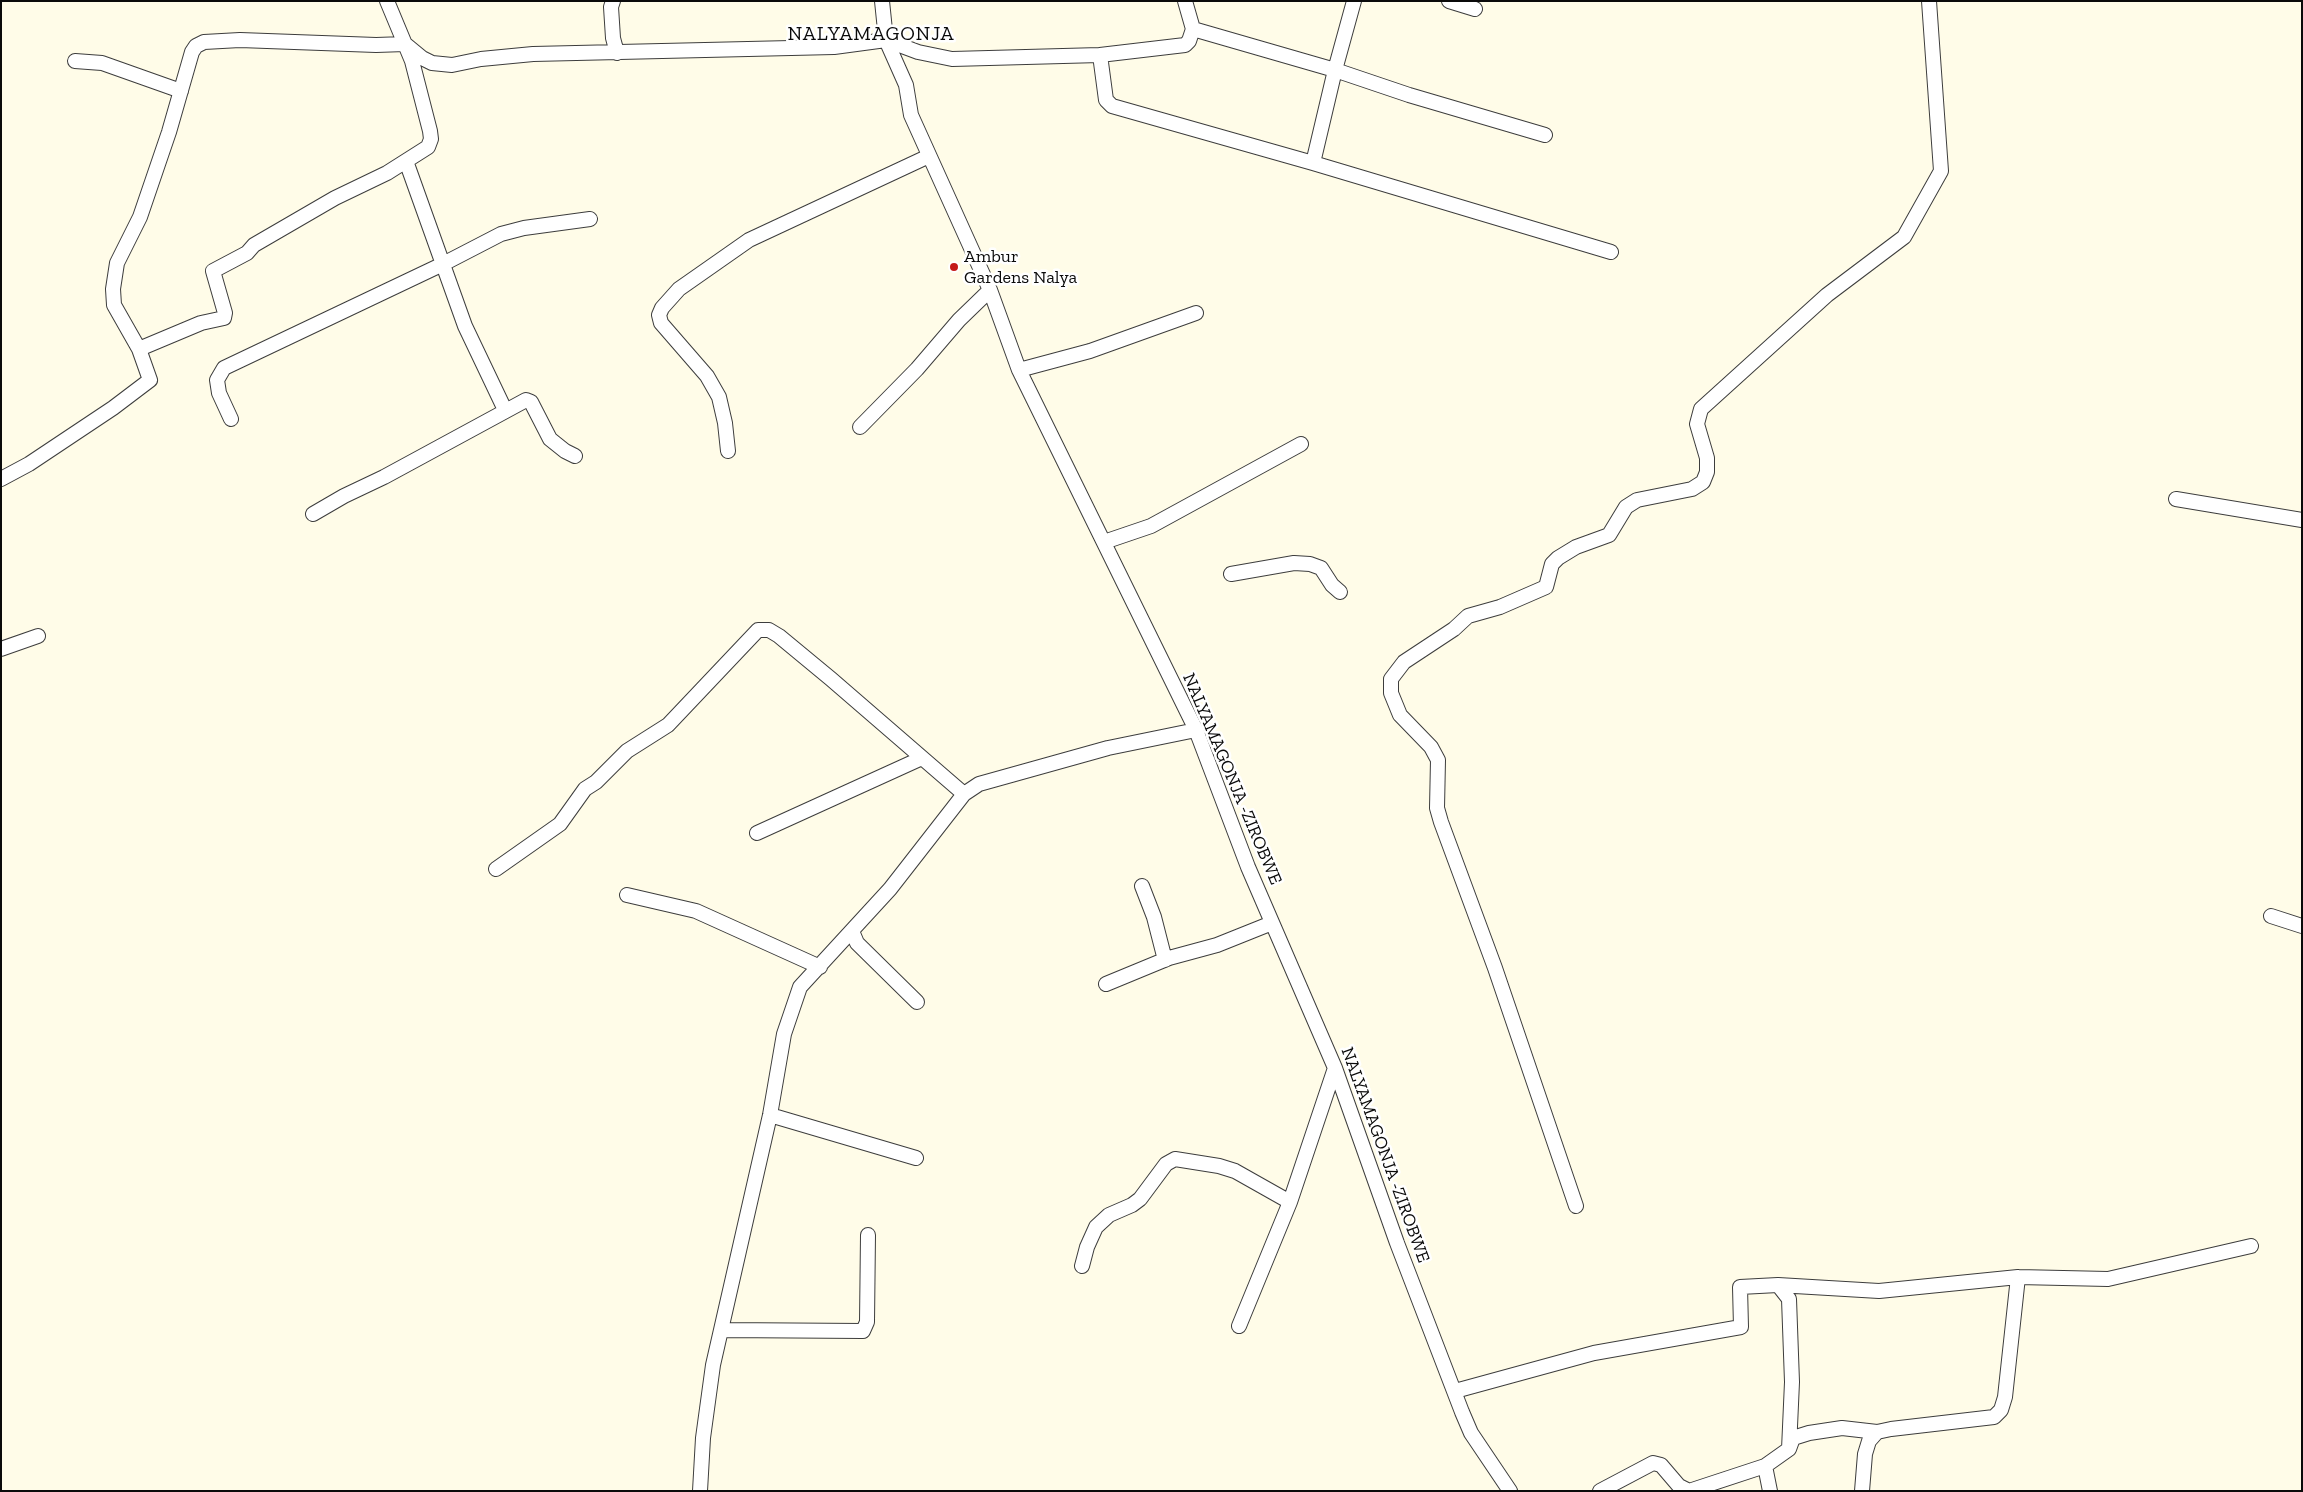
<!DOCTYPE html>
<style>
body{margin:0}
#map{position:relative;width:2303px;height:1492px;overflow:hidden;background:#fffce8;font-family:"Zilla Slab",serif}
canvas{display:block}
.frame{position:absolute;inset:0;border:2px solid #0a0a0a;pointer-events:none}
</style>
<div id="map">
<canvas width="2303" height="1492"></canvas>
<div class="frame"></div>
</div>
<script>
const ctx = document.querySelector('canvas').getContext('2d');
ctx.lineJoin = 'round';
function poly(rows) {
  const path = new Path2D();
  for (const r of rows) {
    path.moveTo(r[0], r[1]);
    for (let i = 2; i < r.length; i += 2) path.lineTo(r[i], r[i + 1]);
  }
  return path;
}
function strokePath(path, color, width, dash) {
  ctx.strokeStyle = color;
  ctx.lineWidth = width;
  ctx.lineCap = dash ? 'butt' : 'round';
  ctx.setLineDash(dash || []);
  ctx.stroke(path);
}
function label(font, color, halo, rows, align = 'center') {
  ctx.font = font + ' "Zilla Slab",serif';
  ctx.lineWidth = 5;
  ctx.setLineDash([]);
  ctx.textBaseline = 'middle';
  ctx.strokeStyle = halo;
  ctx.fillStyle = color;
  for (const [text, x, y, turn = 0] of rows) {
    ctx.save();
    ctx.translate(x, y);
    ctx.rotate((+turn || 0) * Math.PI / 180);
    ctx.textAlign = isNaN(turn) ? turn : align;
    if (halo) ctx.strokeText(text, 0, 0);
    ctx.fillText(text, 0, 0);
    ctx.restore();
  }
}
const minor = poly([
 [613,1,611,7,613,38,617,53],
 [882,1,886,40,906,85,911,115,990,290,1019,370,1196,730,1248,867,1335,1068,1397,1243,1462,1412,1471,1433,1510,1491],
 [1449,1,1475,9],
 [1193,29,1335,70,1409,95,1545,135],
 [1100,55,1106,100,1112,106,1313,163,1611,252],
 [75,61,102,63,181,91],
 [406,161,465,326,505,410],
 [1313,163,1335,70,1354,1],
 [139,349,201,323,224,318,225,313,213,271,247,253,254,245,335,198,387,173,428,147,431,139,430,131,412,61,387,1],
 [1019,370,1090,351,1196,313],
 [231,419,219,393,217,380,224,368,443,264,501,234,524,228,590,219],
 [860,427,917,369,959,320,990,290],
 [728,451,725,423,719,397,707,376,661,323,659,315,662,308,679,289,749,240,929,156],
 [1,479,29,464,113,408,150,380,139,349,114,305,113,289,117,263,140,217,169,132,192,52,196,46,204,42,240,40,376,45,405,44,422,58,432,63,452,65,481,59,533,54,834,47,886,40,918,52,952,59,1100,55,1185,45,1189,41,1193,29,1185,1],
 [2176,499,2302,520],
 [313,514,344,496,384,477,526,400,531,402,550,439,565,451,575,456],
 [1104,542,1151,526,1301,444],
 [1231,574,1294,563,1310,564,1321,568,1332,585,1340,592],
 [1,649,38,636],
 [757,833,922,758],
 [496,869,560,824,585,789,596,782,627,751,668,725,758,630,769,630,779,636,831,679,964,794],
 [1142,886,1154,917,1165,960],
 [627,895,696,911,820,967],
 [2271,916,2302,926],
 [852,931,857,943,917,1002],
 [1106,984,1169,958,1217,945,1272,923],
 [770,1115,916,1158],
 [1576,1206,1495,968,1441,822,1437,808,1438,760,1431,747,1400,715,1391,693,1391,679,1404,662,1454,629,1468,616,1500,607,1546,587,1552,564,1558,558,1576,547,1609,535,1626,507,1637,500,1692,489,1703,482,1707,472,1707,458,1697,424,1701,409,1827,295,1904,237,1941,171,1929,1],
 [1082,1266,1087,1247,1096,1227,1109,1215,1132,1205,1140,1199,1166,1164,1175,1159,1219,1166,1235,1171,1290,1202],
 [1778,1285,1879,1291,2018,1277,2108,1279,2251,1246],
 [1239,1326,1290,1202,1335,1068],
 [722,1330,863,1331,867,1322,868,1235],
 [1455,1391,1594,1353,1741,1327,1740,1287,1778,1285,1789,1299,1792,1382,1789,1449],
 [1765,1466,1770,1491],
 [700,1491,703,1438,713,1365,770,1115,784,1034,800,987,890,889,964,794,979,784,1108,748,1196,730],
 [1600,1491,1653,1463,1661,1465,1679,1486,1689,1491,1765,1466,1789,1449,1793,1438,1809,1433,1842,1428,1877,1432],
 [1862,1491,1865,1454,1869,1441,1877,1432,1891,1429,1994,1417,2001,1410,2005,1397,2018,1277]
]);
strokePath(minor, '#3d3d3d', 16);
strokePath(minor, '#fff', 14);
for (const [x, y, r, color] of [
 [954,267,5,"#c41a19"]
]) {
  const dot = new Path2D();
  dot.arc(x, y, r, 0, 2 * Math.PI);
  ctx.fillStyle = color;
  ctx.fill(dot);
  strokePath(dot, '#fff', 2);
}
label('18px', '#0a0a0a', '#fff', [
 ["Ambur",964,257],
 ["Gardens Nalya",964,278]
], 'left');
label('18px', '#0a0a0a', '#fff', [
 ["NALYAMAGONJA -ZIROBWE",1232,779,67],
 ["NALYAMAGONJA -ZIROBWE",1385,1155,70]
]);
ctx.letterSpacing = '1px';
label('20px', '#0a0a0a', '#fff', [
 ["NALYAMAGONJA",871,34]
]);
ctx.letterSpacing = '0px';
</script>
